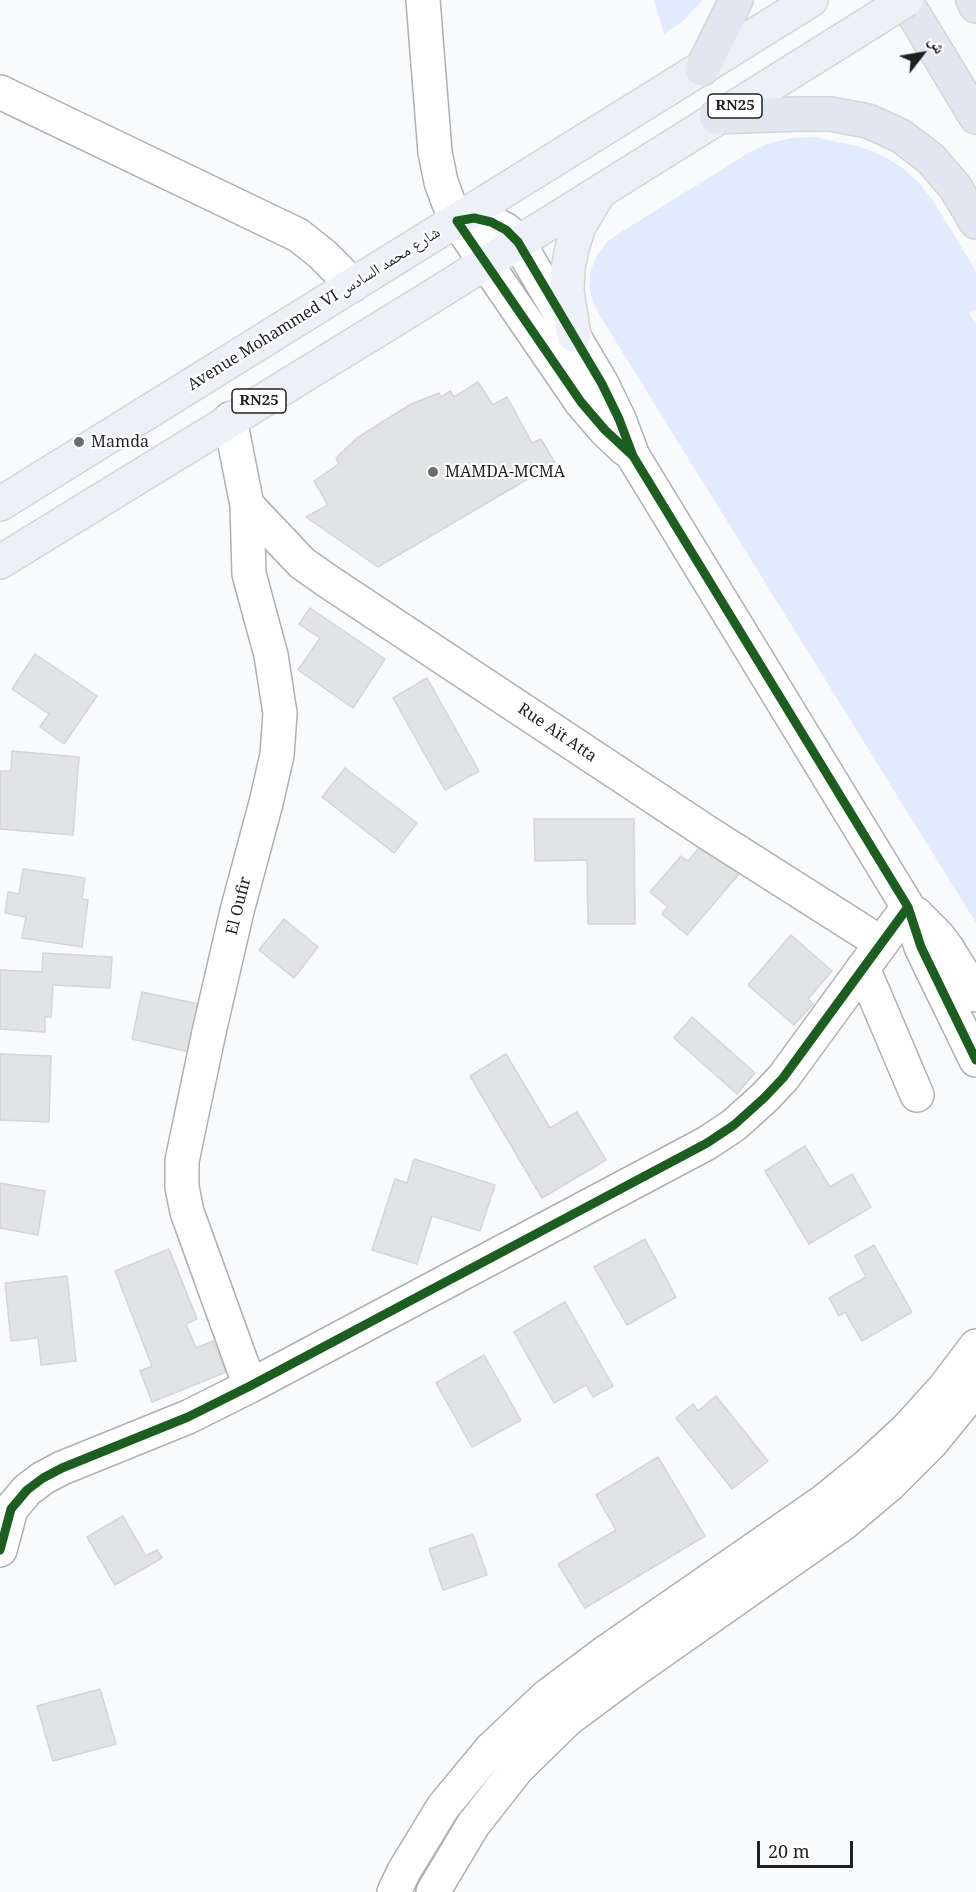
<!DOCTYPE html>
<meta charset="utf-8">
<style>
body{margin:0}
#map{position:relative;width:976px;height:1892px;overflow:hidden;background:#f9fafc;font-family:"Noto Serif","Noto Naskh Arabic",serif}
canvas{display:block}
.north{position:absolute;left:892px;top:24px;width:60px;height:60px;-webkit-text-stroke:4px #fff;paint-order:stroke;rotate:59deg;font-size:16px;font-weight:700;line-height:24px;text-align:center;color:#1f2021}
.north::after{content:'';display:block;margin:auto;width:21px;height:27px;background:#1f2021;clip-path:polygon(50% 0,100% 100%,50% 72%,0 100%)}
.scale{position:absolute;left:757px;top:1841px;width:96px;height:27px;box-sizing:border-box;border:3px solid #1f2021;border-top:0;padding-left:8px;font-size:18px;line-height:21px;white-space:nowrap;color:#1f2021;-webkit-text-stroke:4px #fff;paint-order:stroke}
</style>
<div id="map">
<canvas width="976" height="1892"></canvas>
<div class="north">ش</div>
<div class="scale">20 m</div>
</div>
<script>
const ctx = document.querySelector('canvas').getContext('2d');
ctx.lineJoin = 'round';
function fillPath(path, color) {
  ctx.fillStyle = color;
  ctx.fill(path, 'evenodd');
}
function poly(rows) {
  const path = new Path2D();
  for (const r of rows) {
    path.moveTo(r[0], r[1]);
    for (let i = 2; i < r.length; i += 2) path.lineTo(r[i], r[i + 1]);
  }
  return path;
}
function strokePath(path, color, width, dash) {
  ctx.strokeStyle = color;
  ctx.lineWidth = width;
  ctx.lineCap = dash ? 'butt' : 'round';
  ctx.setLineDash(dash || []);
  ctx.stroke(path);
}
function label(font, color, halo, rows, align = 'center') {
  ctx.font = font + ' "Noto Serif","Noto Naskh Arabic",serif';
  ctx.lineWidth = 4.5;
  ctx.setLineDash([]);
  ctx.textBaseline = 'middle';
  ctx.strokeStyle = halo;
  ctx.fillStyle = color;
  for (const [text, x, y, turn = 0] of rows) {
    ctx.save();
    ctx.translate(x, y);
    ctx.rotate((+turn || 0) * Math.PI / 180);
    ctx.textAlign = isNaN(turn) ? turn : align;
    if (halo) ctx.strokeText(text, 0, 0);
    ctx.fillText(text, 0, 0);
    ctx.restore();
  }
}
fillPath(poly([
 [654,0,703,0,682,22,664,34],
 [814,137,861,147,883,156,903,168,920,184,934,202,976,271,976,312,975,310,969,313,976,324,976,923,600,316,593,302,589,286,591,269,598,254,608,241,621,232,750,152,770,143,792,138]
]), '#e2ebfd');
const building = poly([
 [478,382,493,405,507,397,532,443,541,439,555,463,378,567,306,517,328,505,314,481,339,464,336,458,357,438,411,404,439,393,441,397,450,391,454,397,478,382],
 [310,608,385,659,353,708,298,670,320,638,299,624,310,608],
 [35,654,97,696,64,744,40,727,49,714,12,689,35,654],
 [427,678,479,771,445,790,393,698,427,678],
 [12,751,79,757,73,835,0,829,0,771,11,771,12,751],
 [345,768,417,823,394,853,322,797,345,768],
 [534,819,634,819,635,924,588,924,587,860,535,861,534,819],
 [703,843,739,874,687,935,662,914,668,907,650,892,681,856,688,861,703,843],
 [23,869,85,878,82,899,88,900,82,947,22,938,26,917,5,913,8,892,19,894,23,869],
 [284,919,318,947,294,978,259,950,284,919],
 [791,935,832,971,808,999,813,1004,794,1025,748,985,791,935],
 [43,953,112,957,110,988,53,985,51,1017,45,1017,45,1032,0,1029,0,970,42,972,43,953],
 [142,992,199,1004,189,1052,132,1039,142,992],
 [692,1017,755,1073,737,1094,674,1038,692,1017],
 [0,1054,51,1056,49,1122,0,1120,0,1054],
 [506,1054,550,1128,577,1112,606,1160,542,1198,470,1076,506,1054],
 [805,1146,830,1187,852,1174,871,1207,809,1244,765,1171,805,1146],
 [414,1159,495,1185,480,1231,432,1216,417,1264,372,1250,395,1179,407,1183,414,1159],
 [0,1183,45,1191,38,1235,0,1228,0,1183],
 [645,1239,676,1297,627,1325,594,1267,645,1239],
 [874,1245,912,1312,862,1341,845,1312,839,1316,829,1298,866,1277,855,1256,874,1245],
 [169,1249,197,1319,186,1324,196,1348,213,1341,226,1372,152,1402,140,1371,152,1366,115,1271,169,1249],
 [67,1276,76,1361,41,1365,38,1338,11,1341,5,1283,67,1276],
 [565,1302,613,1386,593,1397,586,1385,554,1403,514,1332,565,1302],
 [484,1355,521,1420,472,1447,436,1383,484,1355],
 [716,1396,768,1461,732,1489,676,1418,693,1404,698,1411,716,1396],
 [658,1457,705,1536,585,1608,558,1564,616,1530,596,1495,658,1457],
 [123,1516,146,1556,157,1550,162,1558,115,1585,87,1537,123,1516],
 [473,1534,487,1575,443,1590,429,1549,473,1534],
 [100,1689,116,1744,53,1761,37,1706,100,1689]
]);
fillPath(building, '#e2e3e4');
strokePath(building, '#d5d5d7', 1.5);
const minor = poly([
 [423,0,435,152,441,182,448,201,457,221,581,402,605,430,625,449],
 [0,92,298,235,322,254,353,285],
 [457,221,474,218,491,222,506,230,518,242,602,384,619,419,633,456,908,907,921,947,976,1060],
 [230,419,247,505,249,574,271,655,280,713,277,755,266,803,237,911,209,1032,182,1161,182,1187,187,1212,250,1386],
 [247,505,302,563,329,582,708,833,881,943],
 [916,914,938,936,947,948,976,995],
 [863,968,917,1095],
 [0,1550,11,1509,27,1490,43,1478,62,1468,188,1417,250,1386,707,1143,734,1125,764,1098,783,1078,908,907],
 [394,1892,404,1871,443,1807,491,1749,546,1697,606,1652,824,1501,867,1466,908,1428,945,1387,976,1346],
 [433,1892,473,1825,517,1769,568,1719,626,1676,844,1523,889,1485,931,1443,976,1388]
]);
const major = poly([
 [574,335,567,291,568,269,572,248,579,226,599,193],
 [0,504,811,0],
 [0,562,420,304,868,24]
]);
const highway = poly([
 [905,0,976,117],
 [973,0,976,6],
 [702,69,736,0],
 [716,117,798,114,831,114,868,121,901,136,931,159,955,187,976,222]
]);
strokePath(minor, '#afb0b1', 36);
strokePath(major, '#d4d5d6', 36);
strokePath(highway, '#d4d5d6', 36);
strokePath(minor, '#fefeff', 33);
strokePath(major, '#edf0f6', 33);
strokePath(highway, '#e1e6f1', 33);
const majorBridge = poly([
 [868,24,906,0]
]);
strokePath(majorBridge, '#d4d5d6', 36, []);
strokePath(majorBridge, '#edf0f6', 33);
strokePath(poly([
 [633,456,605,430,581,402,457,221,474,218,491,222,506,230,518,242,602,384,619,419,633,456,908,907,921,947,976,1060],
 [0,1550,11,1509,27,1490,43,1478,62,1468,188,1417,250,1386,707,1143,734,1125,764,1098,783,1078,908,907]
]), '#1b5e20', 9);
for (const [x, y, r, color] of [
 [79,442,6,"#6b6c6e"],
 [433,472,6,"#6b6c6e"]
]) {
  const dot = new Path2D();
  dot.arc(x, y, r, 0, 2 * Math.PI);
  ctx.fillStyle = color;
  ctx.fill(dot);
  strokePath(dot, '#fff', 2);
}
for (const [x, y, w] of [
 [735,106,54],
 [259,401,54]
]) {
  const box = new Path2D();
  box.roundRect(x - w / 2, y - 12, w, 24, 4.5);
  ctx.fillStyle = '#fff';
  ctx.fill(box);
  strokePath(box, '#1f2021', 1.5);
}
label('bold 15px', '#1f2021', null, [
 ["RN25",735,106],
 ["RN25",259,401]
]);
label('16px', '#1f2021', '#fff', [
 ["Avenue Mohammed VI شارع محمد السادس",314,309,-32],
 ["Rue Aït Atta",557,733,34],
 ["El Oufir",239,906,-76]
]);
label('16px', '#1f2021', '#fff', [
 ["Mamda",91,442],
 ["MAMDA-MCMA",445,472]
], 'left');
</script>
